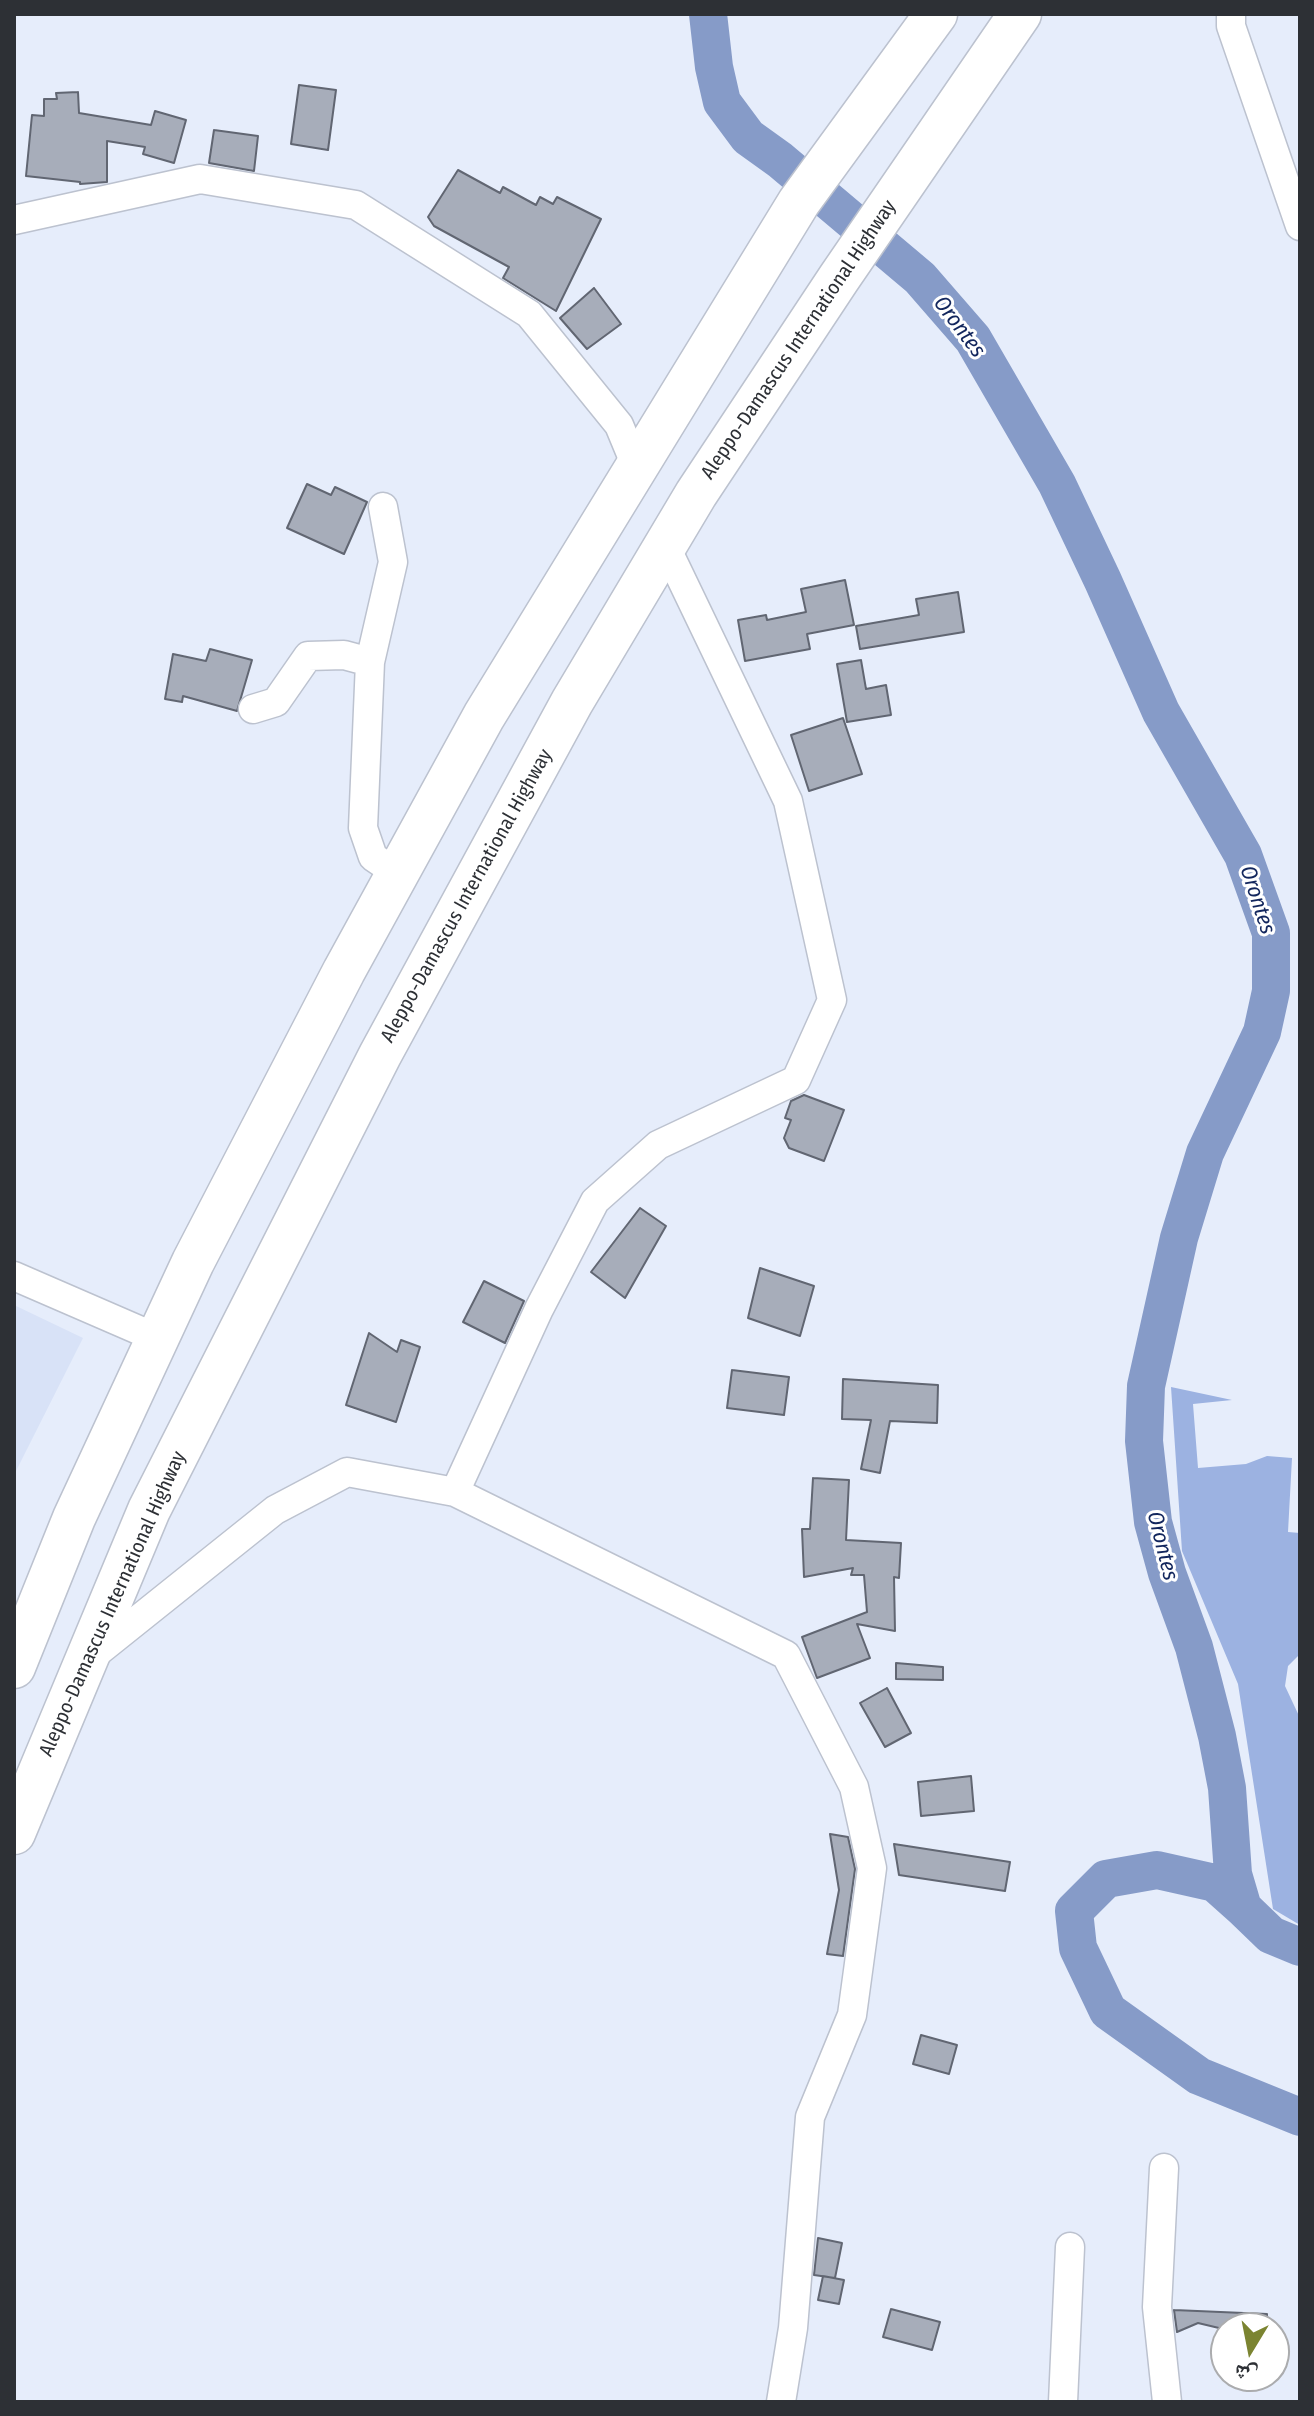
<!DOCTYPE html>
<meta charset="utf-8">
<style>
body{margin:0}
#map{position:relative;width:1314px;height:2416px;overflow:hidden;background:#e6edfb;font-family:"Fira Sans Condensed","Noto Naskh Arabic",sans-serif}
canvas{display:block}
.frame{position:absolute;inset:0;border:16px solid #2d3035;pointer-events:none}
.north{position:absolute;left:1210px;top:2312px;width:80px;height:80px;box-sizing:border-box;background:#fff;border:2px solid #abacae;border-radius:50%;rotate:190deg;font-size:22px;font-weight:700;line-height:32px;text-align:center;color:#2d3035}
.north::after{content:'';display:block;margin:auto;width:28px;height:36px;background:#7b8431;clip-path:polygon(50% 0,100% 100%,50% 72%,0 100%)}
</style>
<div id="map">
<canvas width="1314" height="2416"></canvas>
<div class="frame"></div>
<div class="north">ش</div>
</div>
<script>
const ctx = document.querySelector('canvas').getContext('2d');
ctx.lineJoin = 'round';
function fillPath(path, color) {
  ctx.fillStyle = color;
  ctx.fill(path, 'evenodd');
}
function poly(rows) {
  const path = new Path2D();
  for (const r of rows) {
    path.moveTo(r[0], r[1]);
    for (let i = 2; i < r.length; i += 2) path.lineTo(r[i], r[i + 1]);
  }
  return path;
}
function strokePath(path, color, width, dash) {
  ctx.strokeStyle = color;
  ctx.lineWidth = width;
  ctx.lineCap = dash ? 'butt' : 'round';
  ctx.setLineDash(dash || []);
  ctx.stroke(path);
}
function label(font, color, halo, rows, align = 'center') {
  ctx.font = font + ' "Fira Sans Condensed",sans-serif';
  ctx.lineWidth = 6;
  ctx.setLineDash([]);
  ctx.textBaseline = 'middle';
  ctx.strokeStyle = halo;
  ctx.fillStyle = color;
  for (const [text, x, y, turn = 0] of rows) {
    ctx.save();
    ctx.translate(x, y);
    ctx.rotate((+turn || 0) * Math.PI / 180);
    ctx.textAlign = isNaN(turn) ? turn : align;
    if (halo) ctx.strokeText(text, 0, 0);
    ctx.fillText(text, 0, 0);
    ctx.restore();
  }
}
fillPath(poly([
 [14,1305,83,1338,14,1475]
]), '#d8e2f7');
fillPath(poly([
 [1171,1387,1232,1400,1193,1404,1198,1468,1246,1464,1267,1456,1292,1458,1288,1532,1300,1533,1300,1654,1288,1666,1285,1686,1300,1718,1300,1925,1273,1909,1238,1684,1182,1551]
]), '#9cb2e1');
strokePath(poly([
 [708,14,714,67,722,102,748,137,780,160,920,278,973,339,1057,484,1103,581,1161,712,1243,855,1271,933,1271,991,1262,1032,1205,1153,1179,1238,1146,1386,1144,1441,1153,1522,1167,1573,1194,1647,1217,1736,1227,1788,1233,1874,1243,1908,1271,1935,1300,1947],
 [1243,1908,1215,1883,1157,1870,1106,1879,1074,1911,1078,1948,1108,2011,1199,2076,1300,2117]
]), '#869bc8', 38);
const building = poly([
 [299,85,336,90,328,150,291,144,299,85],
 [78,92,79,113,151,125,155,111,186,120,174,163,143,154,145,147,107,141,107,182,80,184,80,182,26,176,32,115,44,116,44,99,57,99,56,93,78,92],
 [214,130,258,136,254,171,209,163,214,130],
 [458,170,500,193,503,187,536,205,540,197,553,204,557,197,601,219,556,311,503,278,509,267,434,226,428,217,458,170],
 [594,288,621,324,587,349,560,318,594,288],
 [307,484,331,495,335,487,367,502,344,554,287,528,307,484],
 [845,580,854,625,807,634,810,649,745,661,738,620,766,615,767,620,806,612,801,589,845,580],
 [958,592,964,632,860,649,856,626,919,615,916,599,958,592],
 [210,649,252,660,237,711,183,696,182,702,165,699,173,654,206,661,210,649],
 [861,660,866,689,886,685,891,715,847,722,837,664,861,660],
 [843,718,862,774,809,791,791,735,843,718],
 [804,1095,844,1110,824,1161,789,1148,784,1138,791,1120,785,1118,791,1101,804,1095],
 [640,1208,666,1226,625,1298,591,1272,640,1208],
 [760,1268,814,1286,800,1336,748,1318,760,1268],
 [484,1281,524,1301,505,1343,463,1322,484,1281],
 [369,1333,397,1352,401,1340,420,1347,396,1422,346,1405,369,1333],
 [732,1370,789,1377,784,1415,727,1408,732,1370],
 [843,1379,938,1385,937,1423,890,1421,880,1473,861,1469,871,1420,842,1419,843,1379],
 [813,1478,849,1480,846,1540,901,1543,899,1578,894,1577,895,1631,857,1624,870,1658,817,1678,802,1637,867,1612,864,1575,851,1575,853,1568,804,1577,802,1529,810,1529,813,1478],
 [896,1663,943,1667,943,1680,896,1679,896,1663],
 [887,1688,911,1733,885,1747,860,1703,887,1688],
 [971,1776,974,1811,921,1816,918,1782,971,1776],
 [830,1834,848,1837,855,1869,843,1956,827,1954,839,1890,830,1834],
 [894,1844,1010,1862,1005,1891,899,1875,894,1844],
 [921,2035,957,2045,949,2074,913,2064,921,2035],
 [818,2238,842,2243,835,2278,814,2275,818,2238],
 [823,2276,844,2280,839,2304,818,2300,823,2276],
 [891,2309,940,2322,932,2350,883,2337,891,2309],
 [1174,2310,1267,2314,1267,2328,1219,2328,1198,2323,1177,2332,1174,2310]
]);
fillPath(building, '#a7adba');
strokePath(building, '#616672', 2);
const minor = poly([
 [1231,14,1231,26,1300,226],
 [14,220,200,179,356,205,529,314,619,425,636,466],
 [383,507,393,562,370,662,363,828,373,857,398,874],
 [253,709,276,702,308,656,344,655,370,662],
 [14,1276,157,1338],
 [455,1492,539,1309,595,1201,658,1145,796,1080,832,1000,788,801,665,545],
 [90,1658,275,1510,347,1472,455,1492,786,1655,854,1787,872,1868,852,2015,810,2117,793,2328,781,2402],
 [1164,2168,1157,2307,1167,2402],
 [1063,2402,1070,2247]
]);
const highway = poly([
 [14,1667,74,1518,193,1262,344,971,484,716,799,202,936,14],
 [14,1833,149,1510,380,1055,572,702,696,494,839,278,1020,14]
]);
strokePath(minor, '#bcc2cf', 31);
strokePath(highway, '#bcc2cf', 45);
strokePath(minor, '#fff', 28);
strokePath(highway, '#fff', 42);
label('20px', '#2d3035', '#fff', [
 ["Aleppo-Damascus International Highway",799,340,-56],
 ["Aleppo-Damascus International Highway",467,896,-61],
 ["Aleppo-Damascus International Highway",113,1604,-66]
]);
label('italic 22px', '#12265d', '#fff', [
 ["Orontes",959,327,53],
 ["Orontes",1257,900,72],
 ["Orontes",1162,1546,76]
]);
</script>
